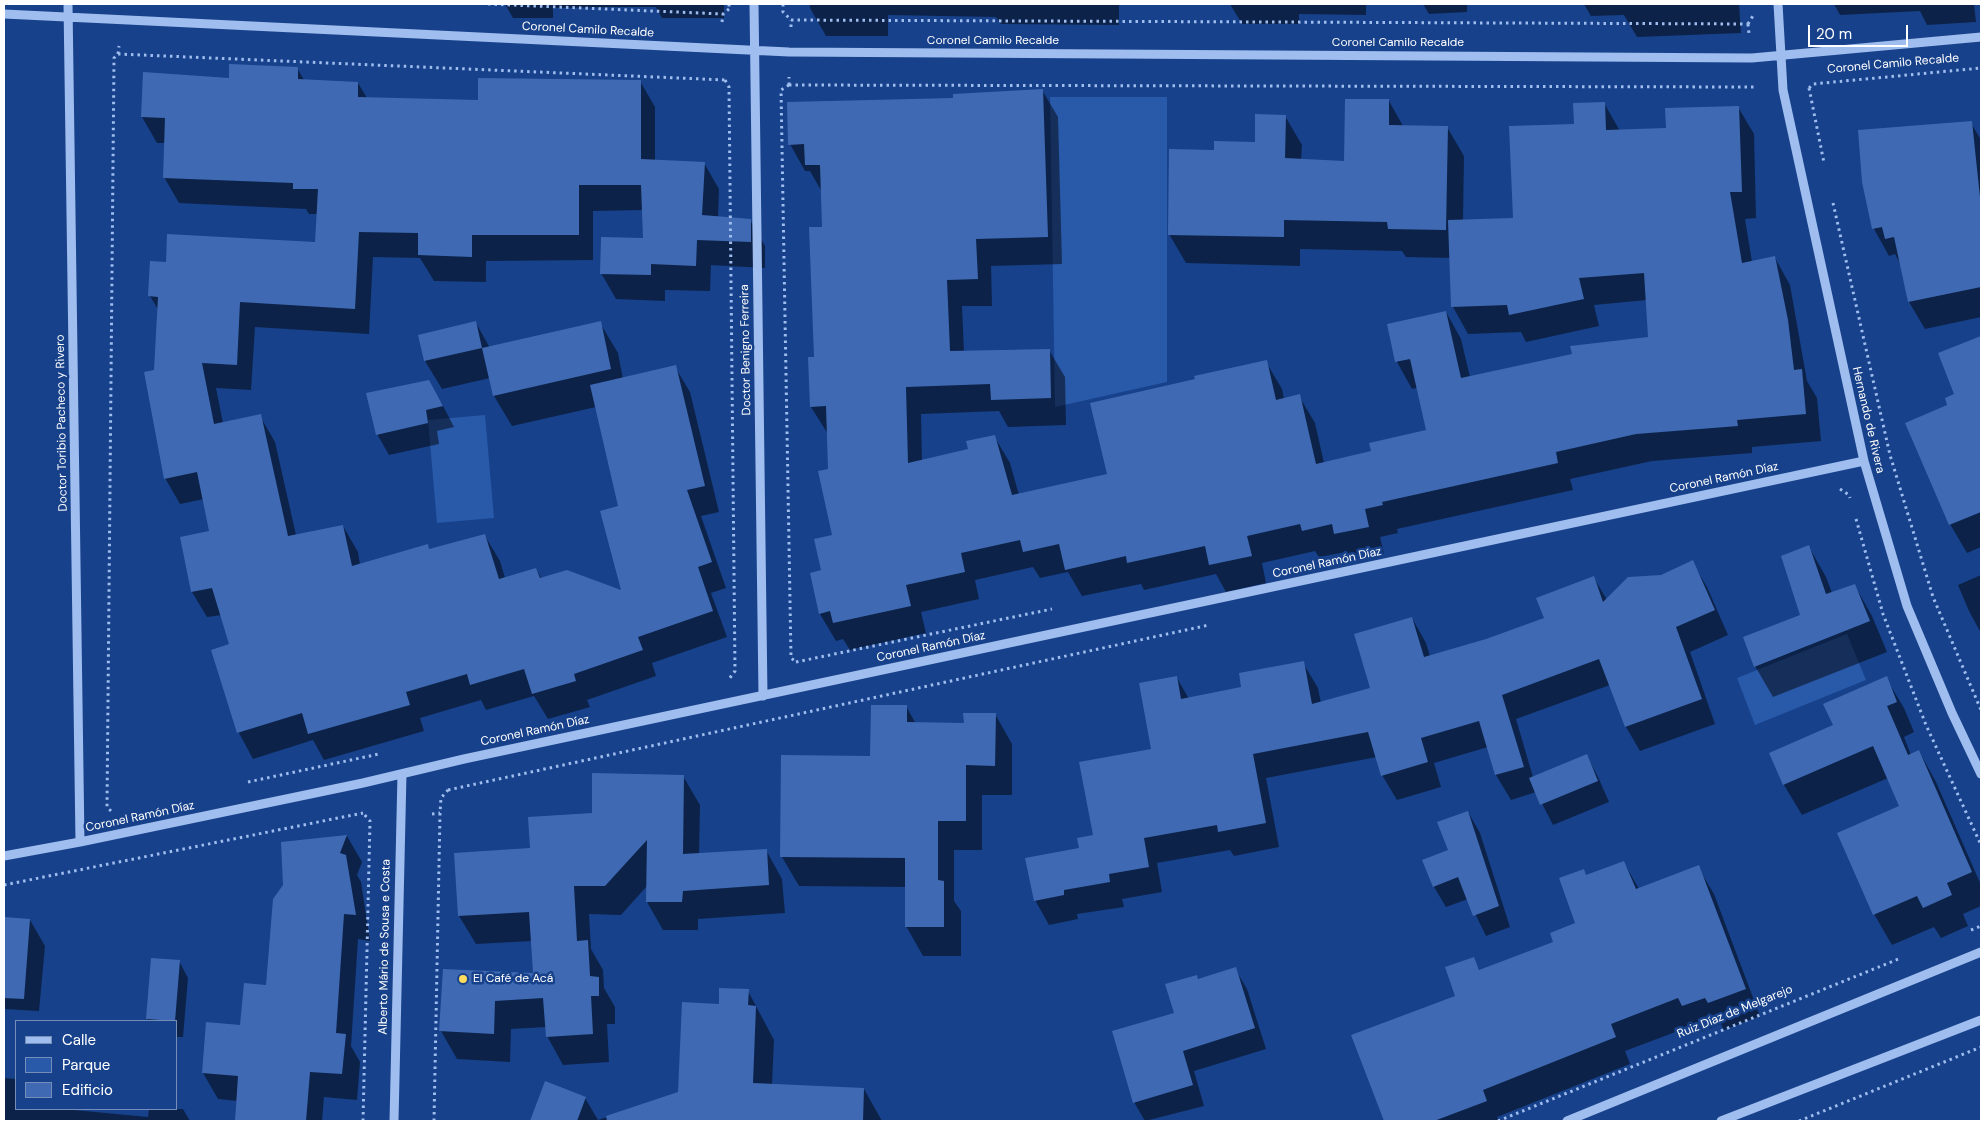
<!DOCTYPE html>
<meta charset="utf-8">
<style>
body{margin:0}
#map{position:relative;width:1985px;height:1125px;overflow:hidden;background:#17418a;font-family:"DM Sans",sans-serif}
canvas{display:block}
.frame{position:absolute;inset:0;border:5px solid #fff;pointer-events:none}
.legend{position:absolute;left:15px;top:1020px;width:162px;height:90px;box-sizing:border-box;background:#17418a;border:1px solid #748db9;margin:0;padding:6px 9px;list-style:none;font-size:15px;color:#fff}
.legend li{display:flex;align-items:center;gap:10px;height:25px}
.legend b{width:25px;border:1px solid #748db9}
.scale{position:absolute;left:1808px;top:25px;width:100px;height:22px;box-sizing:border-box;border:2px solid #fff;border-top:0;padding-left:6px;font-size:15px;line-height:18px;white-space:nowrap;color:#fff;-webkit-text-stroke:4px #17418a;paint-order:stroke}
</style>
<div id="map">
<canvas width="1985" height="1125"></canvas>
<div class="frame"></div>
<ul class="legend">
<li><b style="height:6px;background:#9fbdef"></b>Calle</li>
<li><b style="height:14px;background:#2959a9"></b>Parque</li>
<li><b style="height:14px;background:#3f6ab3"></b>Edificio</li>
</ul>
<div class="scale">20 m</div>
</div>
<script>
const ctx = document.querySelector('canvas').getContext('2d');
ctx.lineJoin = 'round';
function fillPath(path, color) {
  ctx.fillStyle = color;
  ctx.fill(path, 'evenodd');
}
function poly(rows) {
  const path = new Path2D();
  for (const r of rows) {
    path.moveTo(r[0], r[1]);
    for (let i = 2; i < r.length; i += 2) path.lineTo(r[i], r[i + 1]);
  }
  return path;
}
function strokePath(path, color, width, dash) {
  ctx.strokeStyle = color;
  ctx.lineWidth = width;
  ctx.lineCap = dash ? 'butt' : 'round';
  ctx.setLineDash(dash || []);
  ctx.stroke(path);
}
function label(font, color, halo, rows, align = 'center') {
  ctx.font = font + ' "DM Sans",sans-serif';
  ctx.lineWidth = 5;
  ctx.setLineDash([]);
  ctx.textBaseline = 'middle';
  ctx.strokeStyle = halo;
  ctx.fillStyle = color;
  for (const [text, x, y, turn = 0] of rows) {
    ctx.save();
    ctx.translate(x, y);
    ctx.rotate((+turn || 0) * Math.PI / 180);
    ctx.textAlign = isNaN(turn) ? turn : align;
    if (halo) ctx.strokeText(text, 0, 0);
    ctx.fillText(text, 0, 0);
    ctx.restore();
  }
}
fillPath(poly([
 [1050,97,1167,97,1167,382,1055,407],
 [485,415,494,518,437,523,428,420],
 [1847,634,1866,680,1755,725,1737,678]
]), '#2959a9');
fillPath(poly([
 [19,4,49,4,48,5],
 [505,4,724,4,724,18,662,18,656,7,616,7,553,8,553,18,513,18],
 [810,4,1119,4,1119,25,1001,24,996,17,888,15,888,36,826,36,810,8],
 [1230,4,1366,4,1366,15,1299,14,1299,24,1242,24],
 [1423,4,1467,4,1467,12,1429,14],
 [1584,4,1739,4,1741,33,1637,37,1624,15,1591,16],
 [1834,4,1974,4,1976,22,1927,25,1920,11,1840,15],
 [297,68,304,80,358,83,367,98,480,102,640,81,655,107,655,161,704,163,719,189,718,218,750,220,765,246,765,268,711,265,710,291,665,290,665,301,616,299,601,273,644,239,643,210,593,211,593,260,486,261,486,282,434,281,420,258,373,257,369,334,255,327,251,390,216,388,223,423,260,416,275,442,296,535,343,526,358,552,360,565,427,546,430,551,485,536,500,561,505,578,536,569,542,579,623,592,620,507,596,407,512,426,494,396,490,378,442,389,425,361,476,323,490,348,600,323,618,353,623,379,675,367,690,392,719,512,701,516,726,588,711,593,727,637,652,663,656,676,587,700,590,707,548,719,534,696,486,710,481,700,420,718,424,731,324,760,313,740,253,759,239,733,213,651,231,645,222,615,207,617,192,592,210,532,204,499,180,504,165,478,156,371,159,311,150,296,167,264,316,243,317,214,309,214,306,209,179,203,164,177,165,143,157,143,142,117,230,79],
 [1042,90,1058,117,1062,264,991,266,992,306,962,306,964,352,1049,350,1065,377,1066,425,1008,427,999,411,921,414,922,461,970,450,994,436,1010,463,1019,495,1108,475,1266,362,1282,389,1284,399,1299,396,1315,423,1324,463,1373,452,1427,431,1417,388,1412,389,1397,362,1388,325,1446,312,1461,339,1470,377,1650,338,1647,300,1594,305,1599,326,1526,342,1521,332,1468,334,1453,307,1451,258,1406,257,1402,251,1300,249,1300,266,1186,263,1169,234,1215,152,1256,143,1285,116,1302,145,1301,160,1346,162,1389,101,1403,126,1447,127,1464,156,1463,220,1514,219,1575,125,1604,103,1620,131,1667,129,1738,107,1754,134,1756,218,1745,219,1752,262,1775,258,1790,285,1807,381,1817,398,1821,441,1752,447,1752,453,1652,461,1570,479,1573,490,1397,529,1398,533,1380,537,1384,554,1351,561,1346,552,1319,557,1315,551,1262,563,1266,583,1226,592,1216,574,1144,590,1141,584,1082,596,1068,572,1040,578,1033,567,975,580,979,599,921,612,926,633,850,650,843,639,836,641,820,614,833,536,828,434,811,407,823,228,822,192,810,171,805,171,790,144,955,100],
 [1971,123,1981,140,1981,317,1925,329,1909,302,1901,265,1895,254,1889,256,1874,229,1864,182],
 [1981,337,1981,547,1967,553,1950,524,1907,423,1948,405,1956,395,1939,353],
 [441,402,454,427,437,431,439,444,389,455,377,434],
 [1809,547,1826,577,1832,593,1855,586,1872,616,1887,652,1773,697,1755,666,1801,616],
 [1692,562,1707,587,1728,635,1690,652,1715,724,1640,751,1626,727,1610,685,1516,719,1533,777,1587,756,1598,777,1609,802,1553,825,1536,792,1511,800,1496,775,1488,747,1434,763,1441,787,1397,800,1382,775,1377,757,1266,778,1279,847,1234,856,1230,850,1157,863,1162,892,1122,899,1124,907,1077,914,1078,919,1049,925,1035,900,1094,836,1152,750,1177,678,1189,699,1243,688,1303,663,1318,688,1321,703,1372,689,1412,618,1426,643,1430,656,1486,641,1545,618,1594,578,1607,600],
 [1981,575,1981,633,1969,611,1958,585],
 [1886,678,1904,708,1914,732,1904,737,1911,755,1919,751,1936,782,1981,885,1981,906,1963,914,1968,926,1941,938,1934,927,1892,945,1874,914,1901,806,1888,778,1802,815,1784,785,1771,754,1835,726],
 [906,706,916,724,965,724,995,714,1012,744,1012,795,982,795,982,850,954,850,954,901,961,911,961,956,923,956,906,926,906,887,799,886,782,857,872,757],
 [683,776,700,805,699,855,766,850,782,879,785,913,698,919,698,930,663,930,647,902,647,886,621,915,589,914,591,949,603,970,604,988,615,1007,615,1024,607,1024,609,1062,563,1065,547,1036,546,1027,511,1029,510,1062,457,1059,441,1031,535,975,532,941,476,944,459,916,531,849,593,814],
 [1468,812,1480,833,1510,927,1486,936,1468,899,1446,907,1434,887],
 [347,836,362,862,357,875,361,882,370,941,358,939,351,1046,360,1062,357,1100,324,1097,322,1121,236,1121,238,1101,218,1099,203,1073,242,1027,267,986,285,885,282,843],
 [1624,863,1639,889,1698,867,1714,894,1760,1016,1724,1030,1721,1024,1698,1033,1694,1025,1625,1051,1630,1064,1497,1117,1499,1121,1385,1121,1353,1035,1457,996,1473,959,1480,971,1554,942,1577,924,1587,876],
 [4,918,30,920,45,946,39,1011,4,1009],
 [179,961,188,978,183,1037,176,1037,176,1021,149,1021,147,1019],
 [1235,969,1247,989,1266,1049,1194,1071,1204,1106,1145,1121,1134,1102,1175,1014,1197,976,1199,980],
 [748,991,774,1040,772,1085,864,1089,882,1121,532,1121,546,1083,585,1098,598,1120,679,1093,720,1006],
 [4,1078,16,1079,16,1109,63,1109,148,1117,149,1109,183,1109,190,1121,4,1121]
]), '#0007');
fillPath(poly([
 [229,64,298,67,298,79,358,82,358,97,478,100,478,78,641,80,641,159,705,162,702,215,751,219,751,242,697,240,696,266,651,264,651,275,600,274,601,237,643,238,641,185,579,185,579,235,472,235,472,257,418,255,418,233,359,232,355,309,240,302,237,365,202,363,214,424,261,414,288,536,343,525,352,566,428,544,429,549,485,534,499,579,536,568,540,578,567,570,621,590,600,511,618,506,590,385,676,365,705,486,687,490,712,562,698,567,713,611,638,637,643,650,574,674,576,681,532,694,524,669,470,685,467,674,406,692,410,705,308,734,302,713,237,733,211,650,229,644,212,588,191,592,180,537,209,531,197,472,164,479,144,372,154,370,158,297,148,296,150,261,166,262,167,234,315,242,318,189,293,189,293,183,163,178,165,118,141,117,143,72,229,78],
 [1043,89,1048,237,976,239,978,279,947,280,950,351,1050,349,1051,398,991,400,990,384,906,387,908,463,968,449,966,441,995,435,1012,495,1107,474,1090,403,1195,379,1194,376,1267,360,1276,400,1300,394,1316,464,1371,451,1369,443,1426,430,1410,359,1395,362,1387,324,1446,311,1461,378,1572,354,1570,346,1648,337,1644,273,1579,278,1584,299,1509,315,1507,305,1451,307,1448,220,1513,218,1509,126,1574,124,1573,103,1605,102,1606,130,1666,128,1665,108,1739,106,1742,192,1730,192,1742,263,1775,256,1788,320,1794,370,1802,369,1806,414,1737,420,1738,426,1636,434,1556,452,1558,463,1382,502,1383,505,1365,509,1369,527,1334,534,1332,524,1302,531,1300,524,1247,536,1252,556,1209,565,1205,546,1127,563,1126,556,1065,570,1059,544,1023,552,1020,540,961,553,965,572,906,585,911,606,833,623,830,611,819,614,810,573,821,570,814,539,832,535,818,471,828,469,826,406,810,407,808,357,814,357,809,227,822,227,820,165,805,165,804,144,788,145,787,102,953,98,953,94],
 [1345,99,1389,99,1389,125,1448,126,1446,230,1388,229,1387,222,1284,220,1284,237,1168,235,1169,149,1214,150,1214,141,1255,142,1255,114,1286,115,1285,158,1344,161],
 [1972,121,1981,207,1981,287,1908,302,1894,237,1885,239,1882,227,1872,229,1862,182,1858,130],
 [476,321,482,348,424,361,418,335],
 [601,321,611,369,493,396,482,348],
 [1981,336,1981,512,1949,525,1905,423,1947,405,1945,398,1954,394,1938,353],
 [429,380,443,406,426,410,428,423,376,435,366,393],
 [1809,545,1826,594,1855,584,1870,621,1754,667,1743,637,1800,615,1781,556],
 [1693,560,1715,610,1676,627,1702,699,1625,727,1599,659,1502,695,1524,767,1495,775,1479,721,1421,738,1428,762,1381,776,1368,732,1253,754,1266,823,1218,832,1217,825,1144,838,1149,867,1109,874,1110,882,1064,890,1064,895,1034,901,1025,858,1079,848,1077,838,1093,835,1079,762,1151,749,1139,683,1177,676,1181,699,1241,687,1239,673,1304,661,1312,704,1370,688,1354,634,1412,617,1424,657,1486,639,1544,618,1536,598,1594,576,1603,602,1628,577,1661,575],
 [1887,676,1897,702,1887,706,1908,755,1919,750,1972,872,1947,883,1952,895,1923,908,1917,896,1873,915,1837,833,1899,806,1873,746,1783,785,1769,753,1833,725,1823,704],
 [871,705,907,705,907,722,964,723,963,713,996,713,995,766,966,765,966,821,938,821,938,880,944,881,944,927,905,927,905,858,780,857,781,755,870,756],
 [1587,754,1598,781,1540,805,1529,778],
 [592,773,684,775,683,854,767,849,769,885,683,891,682,902,646,902,647,840,605,886,574,886,577,941,588,940,590,976,599,977,599,996,591,996,593,1034,546,1037,543,998,495,1001,494,1034,439,1031,443,969,533,973,529,912,458,916,454,853,530,848,528,817,592,813],
 [1468,811,1499,906,1473,916,1458,877,1433,887,1422,860,1448,850,1437,822],
 [347,835,340,853,346,855,356,915,344,914,336,1033,346,1034,342,1074,310,1072,306,1121,235,1121,238,1076,202,1073,206,1022,240,1025,244,983,266,985,273,899,283,885,281,842],
 [1624,861,1636,889,1699,865,1746,989,1708,1003,1705,998,1682,1006,1678,998,1611,1024,1616,1037,1483,1090,1487,1101,1434,1121,1384,1121,1351,1035,1455,996,1445,967,1474,957,1479,970,1553,942,1550,933,1575,923,1559,878,1584,869,1586,875],
 [4,917,30,919,24,999,4,998],
 [151,958,180,960,175,1021,146,1019],
 [1236,967,1255,1028,1183,1051,1193,1085,1133,1103,1112,1031,1174,1013,1165,984,1197,975,1198,979],
 [719,988,749,989,748,1005,756,1006,753,1083,864,1088,863,1121,607,1121,606,1116,678,1092,682,1002,719,1004],
 [545,1081,586,1097,577,1121,530,1121]
]), '#3f6ab3');
strokePath(poly([
 [488,4,723,14,729,9],
 [729,4,729,9],
 [783,4,783,12,791,20],
 [791,20,1748,24],
 [722,22,723,14],
 [1748,24,1754,14],
 [1748,24,1749,34],
 [791,27,791,20],
 [118,54,725,80],
 [118,54,119,46],
 [725,80,729,87,735,671,729,679],
 [789,85,1755,87],
 [789,85,781,90,791,658,796,662],
 [789,85,789,77],
 [1809,88,1824,163],
 [1809,88,1813,84,1981,68],
 [1833,203,1890,455,1933,597,1981,710],
 [1840,489,1849,495,1850,498],
 [1856,519,1883,614,1926,725,1981,845],
 [796,662,1052,609],
 [248,782,379,754],
 [448,790,1209,625],
 [111,811,107,807,114,58,118,54],
 [432,814,440,813],
 [4,885,363,813],
 [1971,930,1981,926],
 [363,1121,370,821,363,813],
 [434,1121,440,813,441,798,448,790],
 [1498,1121,1901,958],
 [1799,1121,1981,1047]
]), '#9fbdef', 3, [2.5, 4]);
strokePath(poly([
 [68,4,80,842],
 [754,4,763,696],
 [1778,4,1783,90,1864,461,1907,606,1952,713,1981,774],
 [4,14,789,52,1752,58,1981,37],
 [4,856,80,842,363,783,464,759,1864,461],
 [394,1121,402,774],
 [1567,1121,1981,952],
 [1721,1121,1981,1020]
]), '#9fbdef', 9);
for (const [x, y, r, color] of [
 [463,979,5,"#ffdc5d"]
]) {
  const dot = new Path2D();
  dot.arc(x, y, r, 0, 2 * Math.PI);
  ctx.fillStyle = color;
  ctx.fill(dot);
  strokePath(dot, '#17418a', 2);
}
label('12px', '#fff', '#17418a', [
 ["Coronel Camilo Recalde",588,30,3],
 ["Coronel Camilo Recalde",993,41],
 ["Coronel Camilo Recalde",1398,43],
 ["Coronel Camilo Recalde",1893,64,-5],
 ["Doctor Benigno Ferreira",746,350,-91],
 ["Hernando de Rivera",1868,420,77],
 ["Doctor Toribio Pacheco y Rivero",62,423,-91],
 ["Coronel Ramón Díaz",1724,478,-12],
 ["Coronel Ramón Díaz",1327,563,-12],
 ["Coronel Ramón Díaz",931,647,-12],
 ["Coronel Ramón Díaz",535,731,-12],
 ["Coronel Ramón Díaz",140,817,-12],
 ["Alberto Mário de Sousa e Costa",385,947,-89],
 ["Ruiz Díaz de Melgarejo",1735,1012,-22]
]);
label('12px', '#fff', '#17418a', [
 ["El Café de Acá",473,979]
], 'left');
</script>
